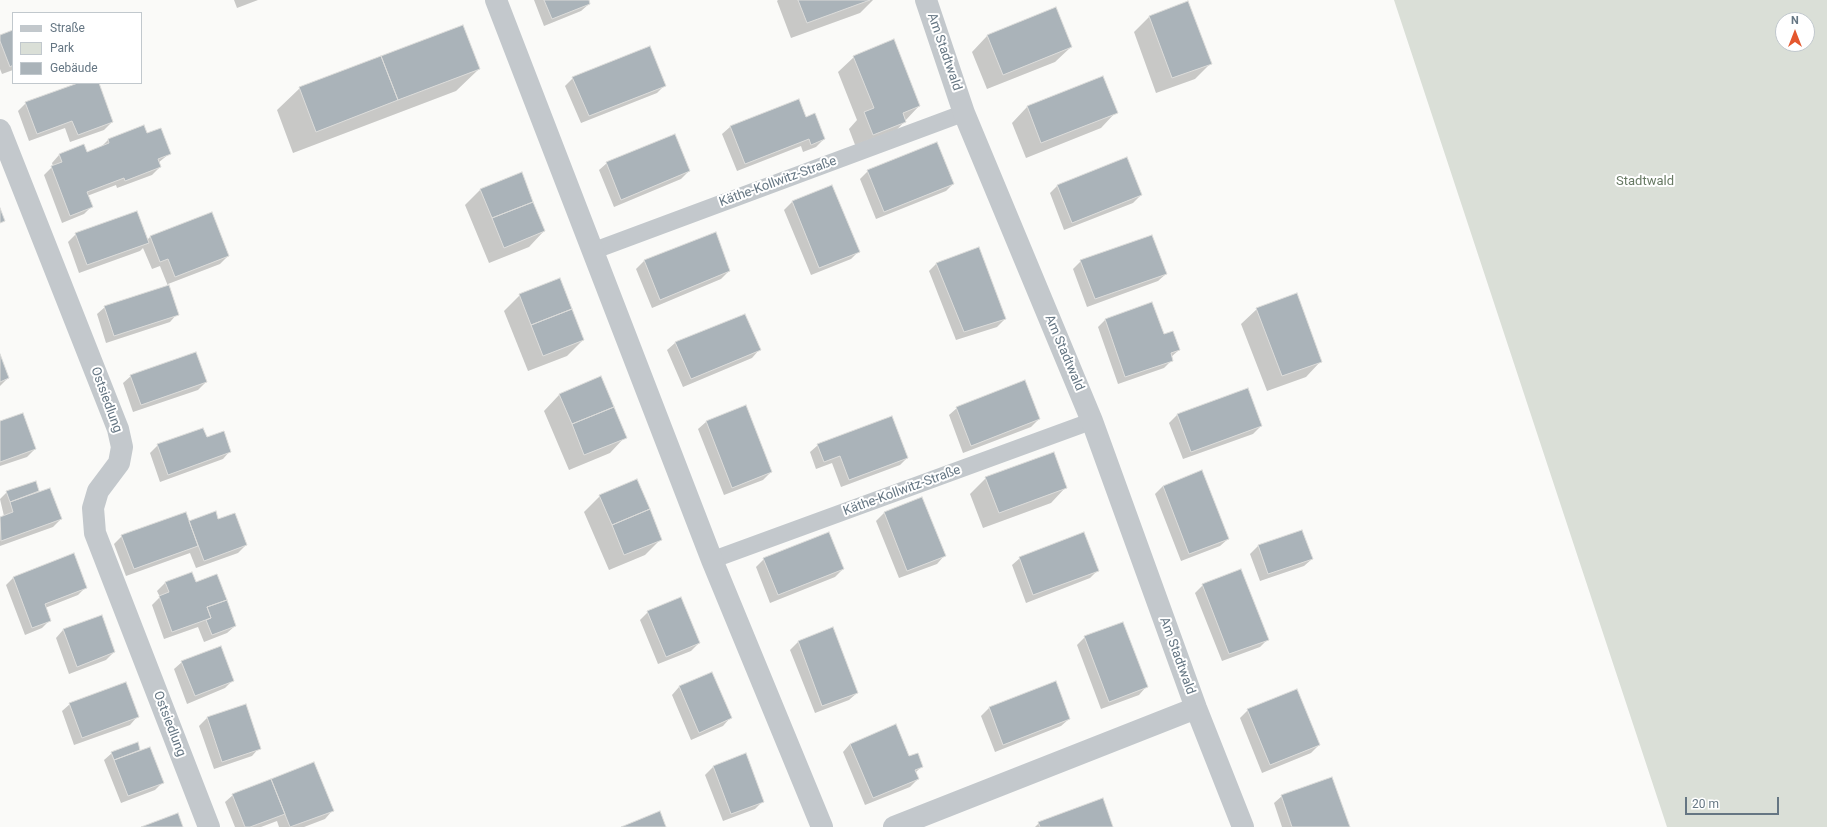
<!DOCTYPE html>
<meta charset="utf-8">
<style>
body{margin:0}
#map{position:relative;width:1827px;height:827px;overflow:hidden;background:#fafaf8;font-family:Roboto,sans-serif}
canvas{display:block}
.legend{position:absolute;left:12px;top:12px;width:130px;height:72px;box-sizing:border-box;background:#fff;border:1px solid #c1c8cd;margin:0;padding:5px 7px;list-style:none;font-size:12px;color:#657683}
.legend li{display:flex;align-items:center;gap:8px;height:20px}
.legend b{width:20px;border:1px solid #c1c8cd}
.north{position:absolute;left:1775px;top:12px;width:40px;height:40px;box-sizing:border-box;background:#fff;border:1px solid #c1c8cd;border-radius:50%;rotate:0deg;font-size:11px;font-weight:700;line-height:16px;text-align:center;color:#657683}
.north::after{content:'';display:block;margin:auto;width:14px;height:18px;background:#e4572e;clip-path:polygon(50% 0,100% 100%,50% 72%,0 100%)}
.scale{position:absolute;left:1685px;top:797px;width:94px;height:18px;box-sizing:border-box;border:2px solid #657683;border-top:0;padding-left:5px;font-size:12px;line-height:14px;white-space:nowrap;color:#657683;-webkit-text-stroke:3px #fff;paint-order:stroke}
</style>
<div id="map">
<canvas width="1827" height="827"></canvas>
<ul class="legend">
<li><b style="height:5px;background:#c3c8cc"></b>Straße</li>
<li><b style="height:11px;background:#dadfd7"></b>Park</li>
<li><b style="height:11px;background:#aab3b9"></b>Gebäude</li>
</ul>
<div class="north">N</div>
<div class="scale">20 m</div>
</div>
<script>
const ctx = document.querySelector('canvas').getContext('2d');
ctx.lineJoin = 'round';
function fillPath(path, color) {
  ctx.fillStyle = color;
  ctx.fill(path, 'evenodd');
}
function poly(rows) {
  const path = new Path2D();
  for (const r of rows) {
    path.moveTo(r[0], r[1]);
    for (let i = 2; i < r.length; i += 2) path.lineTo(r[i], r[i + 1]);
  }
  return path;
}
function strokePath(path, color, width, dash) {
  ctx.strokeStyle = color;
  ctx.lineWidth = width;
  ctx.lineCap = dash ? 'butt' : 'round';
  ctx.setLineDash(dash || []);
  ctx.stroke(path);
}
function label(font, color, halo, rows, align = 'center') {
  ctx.font = font + ' Roboto,sans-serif';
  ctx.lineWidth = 4;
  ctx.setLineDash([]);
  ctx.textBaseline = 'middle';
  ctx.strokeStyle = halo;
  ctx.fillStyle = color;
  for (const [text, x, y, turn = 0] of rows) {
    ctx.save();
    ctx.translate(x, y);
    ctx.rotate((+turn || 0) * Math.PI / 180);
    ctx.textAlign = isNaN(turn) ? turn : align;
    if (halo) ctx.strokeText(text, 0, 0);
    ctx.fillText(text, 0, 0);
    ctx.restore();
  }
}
fillPath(poly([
 [1394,0,1827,0,1827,827,1667,827],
 [1783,20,1807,20,1807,44,1783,44]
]), '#dadfd7');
fillPath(poly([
 [234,0,258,0,237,8],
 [534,0,588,0,589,4,581,11,544,26],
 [778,0,873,0,860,13,791,38,777,1],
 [1055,8,1071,47,1055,62,987,89,972,52,987,36],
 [1149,17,1211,63,1195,79,1156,93,1134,32],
 [13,31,13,70,2,74,0,69,0,36],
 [854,57,919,106,890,137,857,150,849,129,857,120,838,72],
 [479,69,456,91,293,153,277,110,300,88],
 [1102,77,1116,112,1101,128,1026,158,1012,123,1027,107],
 [573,78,665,85,657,93,581,123,565,86],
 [81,83,98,83,112,122,104,130,70,142,65,128,29,141,18,111,26,103],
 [798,100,805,118,824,139,816,147,803,152,801,146,737,171,722,134,730,127],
 [147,134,170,153,158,163,160,167,152,175,117,188,116,185,87,196,91,207,84,214,62,223,44,175,53,166,52,163,59,155,86,153,100,148,108,140],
 [607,163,689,171,681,179,614,207,599,170],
 [868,171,953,184,946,191,876,219,860,179],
 [832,186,858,252,851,259,811,275,784,210,792,202],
 [1057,186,1141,195,1133,203,1064,230,1050,193],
 [481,189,544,231,529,247,489,263,465,205],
 [211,213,228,256,220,264,168,284,177,314,170,322,106,343,97,314,105,307,168,286,160,266,152,269,143,248,140,251,79,273,68,242,76,234,147,240,150,237],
 [715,233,729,271,721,279,652,308,636,269,644,261],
 [1081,261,1166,274,1158,281,1087,307,1073,269],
 [936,264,1005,319,997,327,956,340,929,271],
 [520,295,583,340,567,356,528,371,504,311],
 [1257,309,1321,361,1306,377,1267,391,1241,324],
 [744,315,759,350,752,358,683,387,667,350,675,343],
 [1105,320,1163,336,1179,350,1171,357,1172,360,1164,368,1118,384,1098,327],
 [0,357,8,378,0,386],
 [131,376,206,382,198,390,133,412,123,383],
 [600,378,625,437,610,453,569,470,544,411,559,395],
 [1247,390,1261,426,1253,434,1183,459,1169,423,1177,415],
 [745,406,771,472,763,480,724,495,698,429,706,422],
 [957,408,1039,419,1031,427,963,453,949,415],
 [0,422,35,449,27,457,0,466],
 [206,438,230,451,223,459,160,482,150,453,158,445],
 [818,445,907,458,900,465,841,487,832,463,816,469,810,452],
 [1202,472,1228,539,1220,546,1181,561,1155,494,1163,486],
 [986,478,1066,487,1051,503,983,528,970,494],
 [35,482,39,493,61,519,53,527,0,546,0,518,4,516,0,499,7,492],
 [600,496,661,539,645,555,609,570,584,512],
 [922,498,944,556,937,564,899,578,876,521,884,513],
 [218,520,246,545,238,553,196,568,190,553,126,576,114,544,122,536,188,522],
 [1301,531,1312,559,1304,566,1260,581,1250,554,1258,546],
 [1020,558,1097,571,1090,578,1026,603,1012,565],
 [764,559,843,569,835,577,770,603,756,567],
 [191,573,195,583,235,626,227,633,204,642,198,627,164,639,152,605,160,597,157,591,165,583],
 [13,578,86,587,78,595,45,608,50,620,42,628,25,635,6,585],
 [1203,585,1267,640,1260,647,1222,661,1195,593],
 [648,612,699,643,691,651,658,664,640,620],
 [101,617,114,652,106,660,69,674,56,638,63,630],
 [833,629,857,693,849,700,815,713,790,650,798,642],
 [1085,637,1146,687,1139,695,1101,709,1077,645],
 [182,662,233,680,225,688,187,704,174,669],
 [711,674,730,718,723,726,691,740,672,695,679,687],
 [1056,683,1069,719,1061,726,995,752,981,716,989,708],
 [70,704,137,717,130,725,74,745,62,711],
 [245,706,259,748,252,756,214,769,199,726,207,718],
 [1248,710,1319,745,1311,753,1262,773,1240,718],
 [137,744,140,752,163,782,155,790,121,803,104,760,112,753],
 [850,744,909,757,922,766,915,773,918,779,910,787,865,805,843,752],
 [746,755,763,801,755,809,723,821,705,775,713,767],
 [233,795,332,811,325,819,304,827,279,827,277,821,261,827,235,827,225,802],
 [1282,796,1349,827,1282,827,1274,803],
 [1102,800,1112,827,1035,827,1039,823]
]), '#0003');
const building = poly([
 [544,0,589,0,590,4,552,19,544,0],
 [798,0,870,0,807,23,798,0],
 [1188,1,1212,64,1172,78,1149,16,1188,1],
 [1056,7,1072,47,1003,75,987,35,1056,7],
 [463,25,480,69,398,100,381,56,463,25],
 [13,30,13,65,10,67,0,41,0,35,13,30],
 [894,39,920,106,903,113,906,122,873,135,864,112,874,108,853,56,894,39],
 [650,46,666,86,589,116,572,77,650,46],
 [381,56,398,100,316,132,299,87,381,56],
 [1103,76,1118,113,1041,143,1027,106,1103,76],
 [78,83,99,83,113,122,78,135,72,121,37,134,25,102,78,83],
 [799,99,806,117,815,113,825,139,811,145,809,139,745,164,730,126,799,99],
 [144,125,147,133,161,128,171,154,158,159,161,167,125,181,124,178,87,192,93,207,70,216,51,166,62,162,59,154,84,144,87,152,109,143,108,139,144,125],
 [675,134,690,171,621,200,606,162,675,134],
 [937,142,954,184,884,212,867,170,937,142],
 [1127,157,1142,195,1072,223,1057,185,1127,157],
 [522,172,533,202,492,218,480,189,522,172],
 [832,185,860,252,819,268,792,201,832,185],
 [533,202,545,231,504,248,492,218,533,202],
 [0,208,5,221,0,223,0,208],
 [137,211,149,243,87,265,75,233,137,211],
 [212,212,229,256,175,277,168,259,160,262,150,236,212,212],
 [716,232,730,271,660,300,644,260,716,232],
 [1152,235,1167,274,1095,299,1080,260,1152,235],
 [979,247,1006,319,964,332,936,263,979,247],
 [560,278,572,309,531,325,519,294,560,278],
 [169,285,179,315,114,336,104,306,169,285],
 [1297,293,1322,362,1282,376,1256,308,1297,293],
 [1152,302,1164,334,1173,331,1180,350,1171,353,1173,361,1125,377,1105,319,1152,302],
 [572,309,584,340,543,356,531,325,572,309],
 [745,314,761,350,691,379,675,342,745,314],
 [196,352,207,382,141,405,130,375,196,352],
 [0,354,9,378,0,382,0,354],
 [601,376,614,407,572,424,559,394,601,376],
 [1025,380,1040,419,971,446,956,407,1025,380],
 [1248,388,1262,426,1191,452,1177,414,1248,388],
 [746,405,772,472,732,488,706,421,746,405],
 [614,407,627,438,584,455,572,424,614,407],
 [23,413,36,449,0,462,0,421,23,413],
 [892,416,908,458,849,480,840,456,824,462,817,444,892,416],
 [203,428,207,437,224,431,231,452,168,475,157,444,203,428],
 [1054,452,1067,488,999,513,985,477,1054,452],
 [1202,470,1229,539,1189,554,1163,486,1202,470],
 [637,479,650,509,612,525,599,495,637,479],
 [36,481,39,491,10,502,6,491,36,481],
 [50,488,62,519,1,541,0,517,13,512,10,502,50,488],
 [922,497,946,556,907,571,884,512,922,497],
 [650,509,662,540,624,555,612,525,650,509],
 [216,511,218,519,235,513,247,545,204,561,189,521,216,511],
 [186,512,198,546,134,569,121,535,186,512],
 [1302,530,1313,559,1268,574,1258,545,1302,530],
 [829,532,844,569,778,595,763,558,829,532],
 [1084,532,1099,571,1033,595,1019,557,1084,532],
 [74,553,87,588,45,604,51,621,32,628,13,577,74,553],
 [1241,569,1269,640,1229,654,1202,584,1241,569],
 [192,572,196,582,217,574,227,600,207,607,211,618,172,632,159,596,169,592,165,582,192,572],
 [681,597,700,643,666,657,647,611,681,597],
 [227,600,236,626,212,635,206,620,211,618,207,607,227,600],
 [102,615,115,652,77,667,63,629,102,615],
 [1123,622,1148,687,1109,702,1084,636,1123,622],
 [833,627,858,693,822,706,798,641,833,627],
 [221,646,234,681,195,696,181,661,221,646],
 [712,672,732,718,699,733,679,686,712,672],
 [1056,681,1070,719,1003,745,989,707,1056,681],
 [126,682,139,717,82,738,69,703,126,682],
 [1297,689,1320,745,1270,765,1247,709,1297,689],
 [246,704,261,749,222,762,207,717,246,704],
 [896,724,909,756,918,753,923,767,915,770,919,779,873,798,850,744,896,724],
 [138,742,140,750,114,760,111,752,138,742],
 [150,747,164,783,128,796,114,760,150,747],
 [746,753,764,802,731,814,713,766,746,753],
 [314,762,334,811,290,827,271,779,314,762],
 [1332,777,1350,827,1292,827,1281,795,1332,777],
 [271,779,285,814,250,827,245,827,232,794,271,779],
 [1103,798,1113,827,1040,827,1038,822,1103,798],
 [660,811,666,827,621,827,660,811],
 [178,813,183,827,141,827,178,813]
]);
fillPath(building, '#aab3b9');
strokePath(building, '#dcdcda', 1);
strokePath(poly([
 [593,251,964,113],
 [712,560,1092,421]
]), '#c3c8cc', 17);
strokePath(poly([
 [496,0,712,560,822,827],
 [926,0,964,113,1092,421,1196,708,1243,827],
 [0,130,118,429,122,447,119,463,98,491,93,508,95,533,209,827],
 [894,827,1196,708]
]), '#c3c8cc', 22);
label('13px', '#657683', '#fff', [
 ["Am Stadtwald",944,52,71],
 ["Käthe-Kollwitz-Straße",778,182,-20],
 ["Am Stadtwald",1064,353,67],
 ["Ostsiedlung",106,400,70],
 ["Käthe-Kollwitz-Straße",902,491,-20],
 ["Am Stadtwald",1177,656,70],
 ["Ostsiedlung",169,724,69]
]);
label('13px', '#687a64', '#fff', [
 ["Stadtwald",1645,182]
]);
</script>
